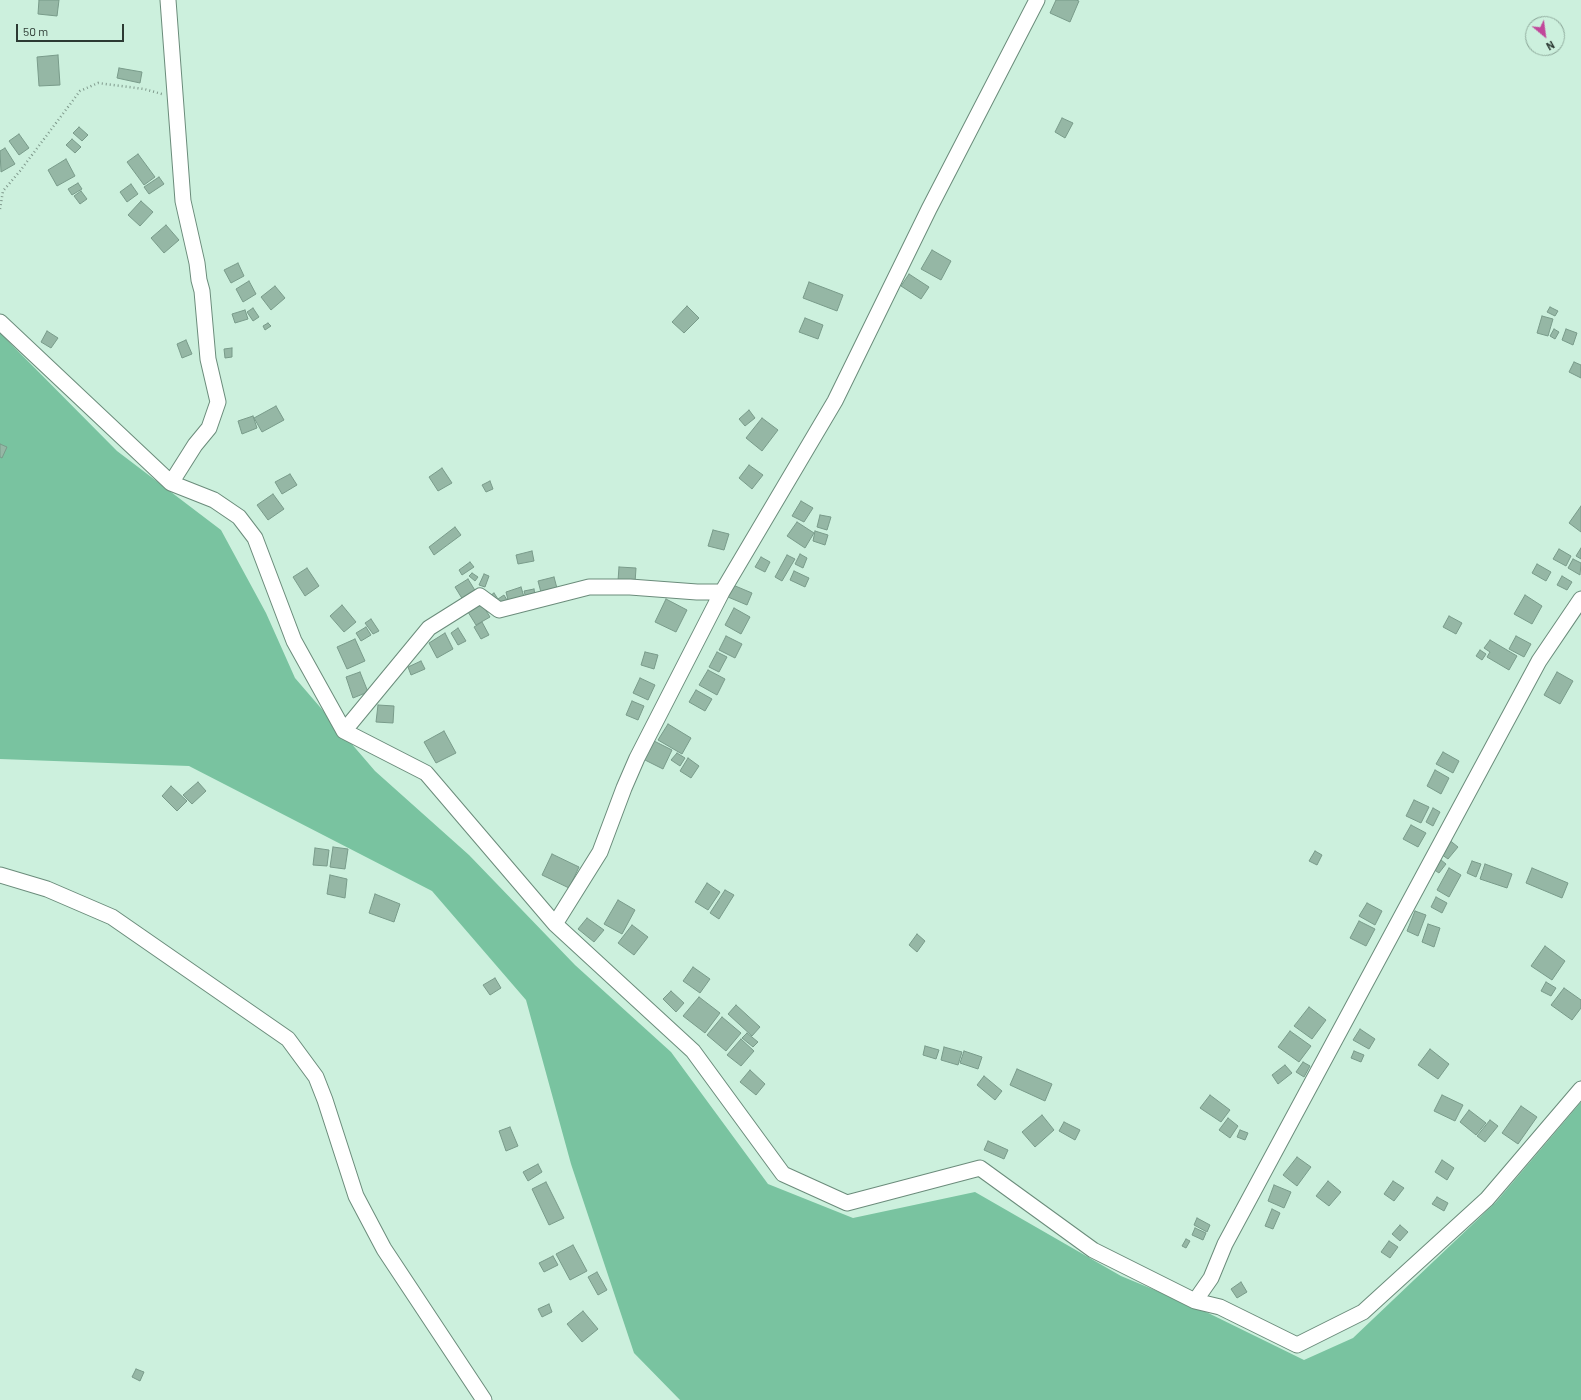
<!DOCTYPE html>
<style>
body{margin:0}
#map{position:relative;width:1581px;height:1400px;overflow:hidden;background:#ccf0dd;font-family:Barlow,sans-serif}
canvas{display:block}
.north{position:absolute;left:1525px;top:16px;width:40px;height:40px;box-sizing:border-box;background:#ccf0dd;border:1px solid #8ca799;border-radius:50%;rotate:151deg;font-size:11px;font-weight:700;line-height:16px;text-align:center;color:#2c3a33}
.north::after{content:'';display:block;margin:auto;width:14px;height:18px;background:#c1479a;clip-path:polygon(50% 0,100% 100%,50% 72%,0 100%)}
.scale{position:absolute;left:16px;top:24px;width:108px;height:18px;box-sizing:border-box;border:2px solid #2c3a33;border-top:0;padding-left:5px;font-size:12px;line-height:14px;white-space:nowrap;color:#2c3a33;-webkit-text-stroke:3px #ccf0dd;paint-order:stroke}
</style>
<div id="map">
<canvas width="1581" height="1400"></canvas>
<div class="north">N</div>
<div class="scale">50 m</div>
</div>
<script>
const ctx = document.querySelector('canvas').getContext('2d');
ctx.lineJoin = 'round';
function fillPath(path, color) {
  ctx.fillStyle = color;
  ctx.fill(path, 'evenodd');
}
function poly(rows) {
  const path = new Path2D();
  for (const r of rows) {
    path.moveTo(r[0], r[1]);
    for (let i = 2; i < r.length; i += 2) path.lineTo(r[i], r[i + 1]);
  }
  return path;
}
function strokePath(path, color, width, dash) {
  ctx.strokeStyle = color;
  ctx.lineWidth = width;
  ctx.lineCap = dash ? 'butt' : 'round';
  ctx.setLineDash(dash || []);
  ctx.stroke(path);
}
fillPath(poly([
 [0,333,117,451,221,530,266,613,295,678,375,771,469,855,575,965,671,1052,768,1184,853,1218,975,1192,1121,1276,1198,1308,1304,1360,1353,1338,1496,1202,1581,1102,1581,1400,680,1400,634,1353,571,1164,526,1000,432,891,189,766,0,759]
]), '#79c3a0');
const building = poly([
 [39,0,59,0,57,16,38,14,39,0],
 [1056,0,1076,0,1079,1,1070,22,1050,13,1056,0],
 [58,55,60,85,39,86,37,57,58,55],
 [119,68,142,72,140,83,117,78,119,68],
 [1062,118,1073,123,1065,138,1055,132,1062,118],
 [79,127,88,135,82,141,73,133,79,127],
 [19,134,29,148,19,155,9,141,19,134],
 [72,139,81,147,75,153,66,145,72,139],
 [5,148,15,164,1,172,0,151,5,148],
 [138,154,155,177,144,185,127,162,138,154],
 [66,159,75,176,57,186,48,170,66,159],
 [159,177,164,184,149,194,144,187,159,177],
 [78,183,82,189,72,195,68,189,78,183],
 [131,184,138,194,127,202,120,192,131,184],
 [81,191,87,199,80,204,74,196,81,191],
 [141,201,153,212,140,226,128,215,141,201],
 [166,225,179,240,164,253,151,238,166,225],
 [932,250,951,261,941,280,921,269,932,250],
 [238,263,244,276,231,283,224,270,238,263],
 [909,274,929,287,921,299,901,286,909,274],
 [249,281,256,294,243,302,236,289,249,281],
 [809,282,843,295,837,311,803,298,809,282],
 [275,286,285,298,271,310,261,297,275,286],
 [687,306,699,318,684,333,672,322,687,306],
 [1550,307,1558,311,1555,316,1547,312,1550,307],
 [253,308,259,317,253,321,247,312,253,308],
 [245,310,248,319,235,323,232,314,245,310],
 [1542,316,1553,319,1548,336,1537,333,1542,316],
 [805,318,823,325,818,339,799,332,805,318],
 [268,323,271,326,265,330,263,326,268,323],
 [1554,329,1559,332,1555,339,1550,336,1554,329],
 [1566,329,1577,333,1573,345,1562,340,1566,329],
 [47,331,58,338,51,348,41,342,47,331],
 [186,340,192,354,182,358,177,344,186,340],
 [232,348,232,357,225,358,224,349,232,348],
 [1574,362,1581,365,1581,378,1569,372,1574,362],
 [276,406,284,420,262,432,254,418,276,406],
 [749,410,755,418,745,426,739,419,749,410],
 [253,416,257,428,242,434,238,421,253,416],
 [762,418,778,430,762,451,746,438,762,418],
 [0,444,7,447,2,458,0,457,0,444],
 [749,465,763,475,752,489,739,478,749,465],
 [442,468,452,483,438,491,429,477,442,468],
 [290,474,297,485,282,494,275,482,290,474],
 [490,481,493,489,486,492,482,485,490,481],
 [273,494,284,509,268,520,257,505,273,494],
 [801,501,813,508,804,522,792,516,801,501],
 [1581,506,1581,532,1569,523,1581,506],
 [820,515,831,517,827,530,817,527,820,515],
 [797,522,814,533,805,548,787,536,797,522],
 [455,527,461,535,434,555,429,547,455,527],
 [713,530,729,534,724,550,708,546,713,530],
 [815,531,828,535,825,545,813,541,815,531],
 [1581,548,1581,559,1576,556,1581,548],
 [1559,549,1571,556,1566,566,1553,559,1559,549],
 [532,551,534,561,518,564,516,555,532,551],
 [800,554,807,558,803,568,795,564,800,554],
 [787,555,795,559,782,581,775,577,787,555],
 [761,557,770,562,765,572,755,567,761,557],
 [1573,559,1581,563,1580,575,1568,568,1573,559],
 [470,562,474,567,462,575,459,570,470,562],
 [1537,564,1551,572,1546,581,1532,573,1537,564],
 [619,567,636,568,635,583,618,581,619,567],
 [307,568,319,586,305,596,293,577,307,568],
 [794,571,809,578,805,587,790,580,794,571],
 [472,573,478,577,475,581,469,576,472,573],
 [484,574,489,576,485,587,479,585,484,574],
 [1562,576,1572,582,1567,590,1557,585,1562,576],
 [554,577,558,592,542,596,538,581,554,577],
 [468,579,476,592,463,600,455,587,468,579],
 [733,585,752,593,747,605,728,597,733,585],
 [521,587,525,600,509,604,506,592,521,587],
 [534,589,535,595,526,598,524,591,534,589],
 [494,593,498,599,504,595,507,600,497,606,491,595,494,593],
 [1525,595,1542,606,1532,624,1514,614,1525,595],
 [666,599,687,610,676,632,655,622,666,599],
 [482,604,490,617,476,625,468,612,482,604],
 [342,605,356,622,344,632,330,616,342,605],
 [734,608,750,617,741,634,725,625,734,608],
 [1449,616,1462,623,1456,634,1443,627,1449,616],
 [371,619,379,631,373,634,365,623,371,619],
 [482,622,489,635,481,639,474,627,482,622],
 [366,627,371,635,361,641,356,633,366,627],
 [458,628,466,641,458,645,451,633,458,628],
 [445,633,453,649,437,658,429,643,445,633],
 [726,636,742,644,735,658,719,650,726,636],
 [1516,636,1531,644,1524,657,1509,649,1516,636],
 [355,639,365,661,347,669,337,647,355,639],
 [1490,640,1517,656,1509,670,1487,657,1490,652,1484,648,1490,640],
 [1480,650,1486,654,1482,660,1476,656,1480,650],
 [645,652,658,655,654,669,641,665,645,652],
 [717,652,727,657,719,672,709,667,717,652],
 [421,661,425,669,411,675,408,667,421,661],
 [708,670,725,679,717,695,699,685,708,670],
 [360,672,368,692,353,698,346,677,360,672],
 [1557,672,1573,681,1560,704,1544,695,1557,672],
 [640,678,655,685,648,700,633,693,640,678],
 [696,690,712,699,705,711,689,702,696,690],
 [632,701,644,706,638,720,626,715,632,701],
 [378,705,394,706,393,723,376,722,378,705],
 [668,724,691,738,682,754,658,740,668,724],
 [444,731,456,753,436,763,424,742,444,731],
 [652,740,672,750,663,769,643,759,652,740],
 [1443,752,1459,761,1453,773,1436,764,1443,752],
 [677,753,685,758,680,766,671,760,677,753],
 [688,758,699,766,691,778,680,771,688,758],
 [1435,770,1449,778,1441,794,1427,786,1435,770],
 [198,782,206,791,192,804,183,795,198,782],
 [171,786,187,801,177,811,162,796,171,786],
 [1414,800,1429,807,1421,823,1406,816,1414,800],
 [1433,808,1440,812,1433,826,1426,822,1433,808],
 [1411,825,1426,833,1418,847,1403,839,1411,825],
 [1448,839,1458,847,1448,859,1438,852,1448,839],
 [333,847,348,849,345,869,330,867,333,847],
 [315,848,329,850,327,866,313,865,315,848],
 [1315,851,1322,855,1317,865,1309,861,1315,851],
 [552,854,579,867,569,888,542,875,552,854],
 [1441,860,1446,864,1439,873,1433,869,1441,860],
 [1472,861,1481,864,1476,877,1467,873,1472,861],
 [1485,864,1512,874,1507,888,1480,879,1485,864],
 [1449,868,1461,875,1449,897,1437,890,1449,868],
 [1532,868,1568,883,1562,898,1526,883,1532,868],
 [330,875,347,879,345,898,327,894,330,875],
 [707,883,720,892,708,910,695,902,707,883],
 [725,890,734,895,719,919,710,913,725,890],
 [375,894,400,904,394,922,369,913,375,894],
 [1436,897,1447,903,1442,913,1431,907,1436,897],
 [618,900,635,910,622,934,604,924,618,900],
 [1367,903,1382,911,1375,925,1359,916,1367,903],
 [1415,911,1426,915,1418,936,1407,931,1415,911],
 [587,918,604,930,594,942,578,929,587,918],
 [1359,921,1375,929,1366,946,1350,938,1359,921],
 [1428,924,1440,928,1434,947,1422,942,1428,924],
 [632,925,648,937,634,955,618,943,632,925],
 [917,934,925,941,917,952,909,945,917,934],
 [1545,946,1565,961,1552,980,1531,966,1545,946],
 [693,967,710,979,700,993,683,981,693,967],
 [495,978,501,988,490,995,483,985,495,978],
 [1546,982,1556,988,1551,996,1541,991,1546,982],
 [1564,988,1581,1000,1581,1008,1572,1020,1551,1005,1564,988],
 [671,991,684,1003,676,1012,663,999,671,991],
 [699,997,720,1013,705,1033,683,1016,699,997],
 [736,1005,760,1027,752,1036,728,1014,736,1005],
 [1309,1007,1326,1020,1312,1039,1294,1026,1309,1007],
 [722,1017,741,1033,726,1051,707,1035,722,1017],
 [1360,1029,1375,1039,1369,1049,1353,1040,1360,1029],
 [1290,1031,1311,1046,1299,1062,1278,1047,1290,1031],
 [747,1033,758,1042,753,1047,742,1038,747,1033],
 [741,1039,754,1051,741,1066,727,1055,741,1039],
 [925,1046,939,1050,936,1059,923,1055,925,1046],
 [944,1047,962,1052,958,1065,941,1060,944,1047],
 [1430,1049,1449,1064,1438,1079,1418,1065,1430,1049],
 [964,1051,982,1057,978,1069,960,1063,964,1051],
 [1354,1051,1364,1055,1361,1062,1351,1058,1354,1051],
 [1303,1062,1310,1066,1304,1077,1296,1072,1303,1062],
 [1285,1065,1292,1073,1278,1084,1272,1075,1285,1065],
 [1017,1069,1052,1084,1045,1101,1010,1085,1017,1069],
 [750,1070,765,1084,756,1095,740,1082,750,1070],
 [984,1076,1002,1091,995,1100,977,1085,984,1076],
 [1210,1095,1230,1110,1221,1122,1200,1108,1210,1095],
 [1442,1095,1463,1105,1455,1121,1434,1111,1442,1095],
 [1521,1106,1537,1117,1518,1144,1502,1133,1521,1106],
 [1469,1110,1486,1123,1476,1135,1460,1122,1469,1110],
 [1042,1115,1054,1130,1035,1147,1022,1132,1042,1115],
 [1228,1118,1238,1126,1230,1138,1219,1130,1228,1118],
 [1490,1120,1498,1126,1485,1142,1477,1136,1490,1120],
 [1064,1122,1080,1130,1075,1140,1059,1131,1064,1122],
 [510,1127,518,1146,506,1151,499,1131,510,1127],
 [1240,1130,1248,1133,1245,1140,1237,1137,1240,1130],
 [988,1141,1008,1150,1004,1159,984,1150,988,1141],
 [1297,1157,1311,1167,1297,1186,1283,1175,1297,1157],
 [1442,1160,1454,1168,1447,1180,1435,1172,1442,1160],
 [538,1164,542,1172,528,1181,523,1172,538,1164],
 [1328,1181,1341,1192,1329,1206,1316,1196,1328,1181],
 [1393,1181,1404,1188,1394,1201,1384,1194,1393,1181],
 [546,1182,564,1218,549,1225,532,1189,546,1182],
 [1274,1185,1291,1192,1284,1208,1268,1201,1274,1185],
 [1437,1197,1448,1203,1444,1211,1432,1204,1437,1197],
 [1272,1209,1280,1213,1273,1229,1265,1226,1272,1209],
 [1197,1218,1210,1225,1207,1232,1194,1225,1197,1218],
 [1400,1225,1408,1232,1400,1241,1392,1234,1400,1225],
 [1195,1228,1206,1233,1203,1240,1192,1235,1195,1228],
 [1186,1239,1190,1241,1186,1248,1182,1246,1186,1239],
 [1389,1241,1398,1247,1390,1258,1381,1252,1389,1241],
 [573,1245,587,1271,570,1280,556,1254,573,1245],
 [553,1256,558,1265,544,1272,539,1263,553,1256],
 [597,1272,607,1290,598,1295,588,1277,597,1272],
 [1241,1282,1247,1292,1237,1298,1231,1289,1241,1282],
 [549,1304,552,1312,542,1317,538,1309,549,1304],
 [583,1311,598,1329,582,1342,567,1324,583,1311],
 [136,1369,144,1372,140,1381,132,1377,136,1369]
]);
fillPath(building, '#95b7a5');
strokePath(building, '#799b8a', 1);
const street = poly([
 [168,0,183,201,197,263,199,280,202,291,208,359,218,402,209,428,195,445,171,483],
 [0,322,171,483,214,500,239,517,255,538,294,641,344,731,426,773,555,924,693,1051,783,1174,847,1203,980,1168,1093,1250,1195,1301,1211,1278,1225,1244,1539,661,1581,599],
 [344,731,429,628,480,596,499,610,589,587,630,587,697,592,722,592],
 [0,875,47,889,112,917,288,1039,316,1077,325,1100,356,1196,384,1249,484,1400],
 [555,924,600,852,624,788,637,758,722,592,835,401,929,209,1037,0],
 [1195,1301,1220,1307,1297,1345,1363,1312,1487,1199,1581,1089]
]);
strokePath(street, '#6b8c7b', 17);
strokePath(poly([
 [0,209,3,191,20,171,80,91,98,83,144,89,162,94]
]), '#7f998c', 2.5, [1, 3]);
strokePath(street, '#fff', 15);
</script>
